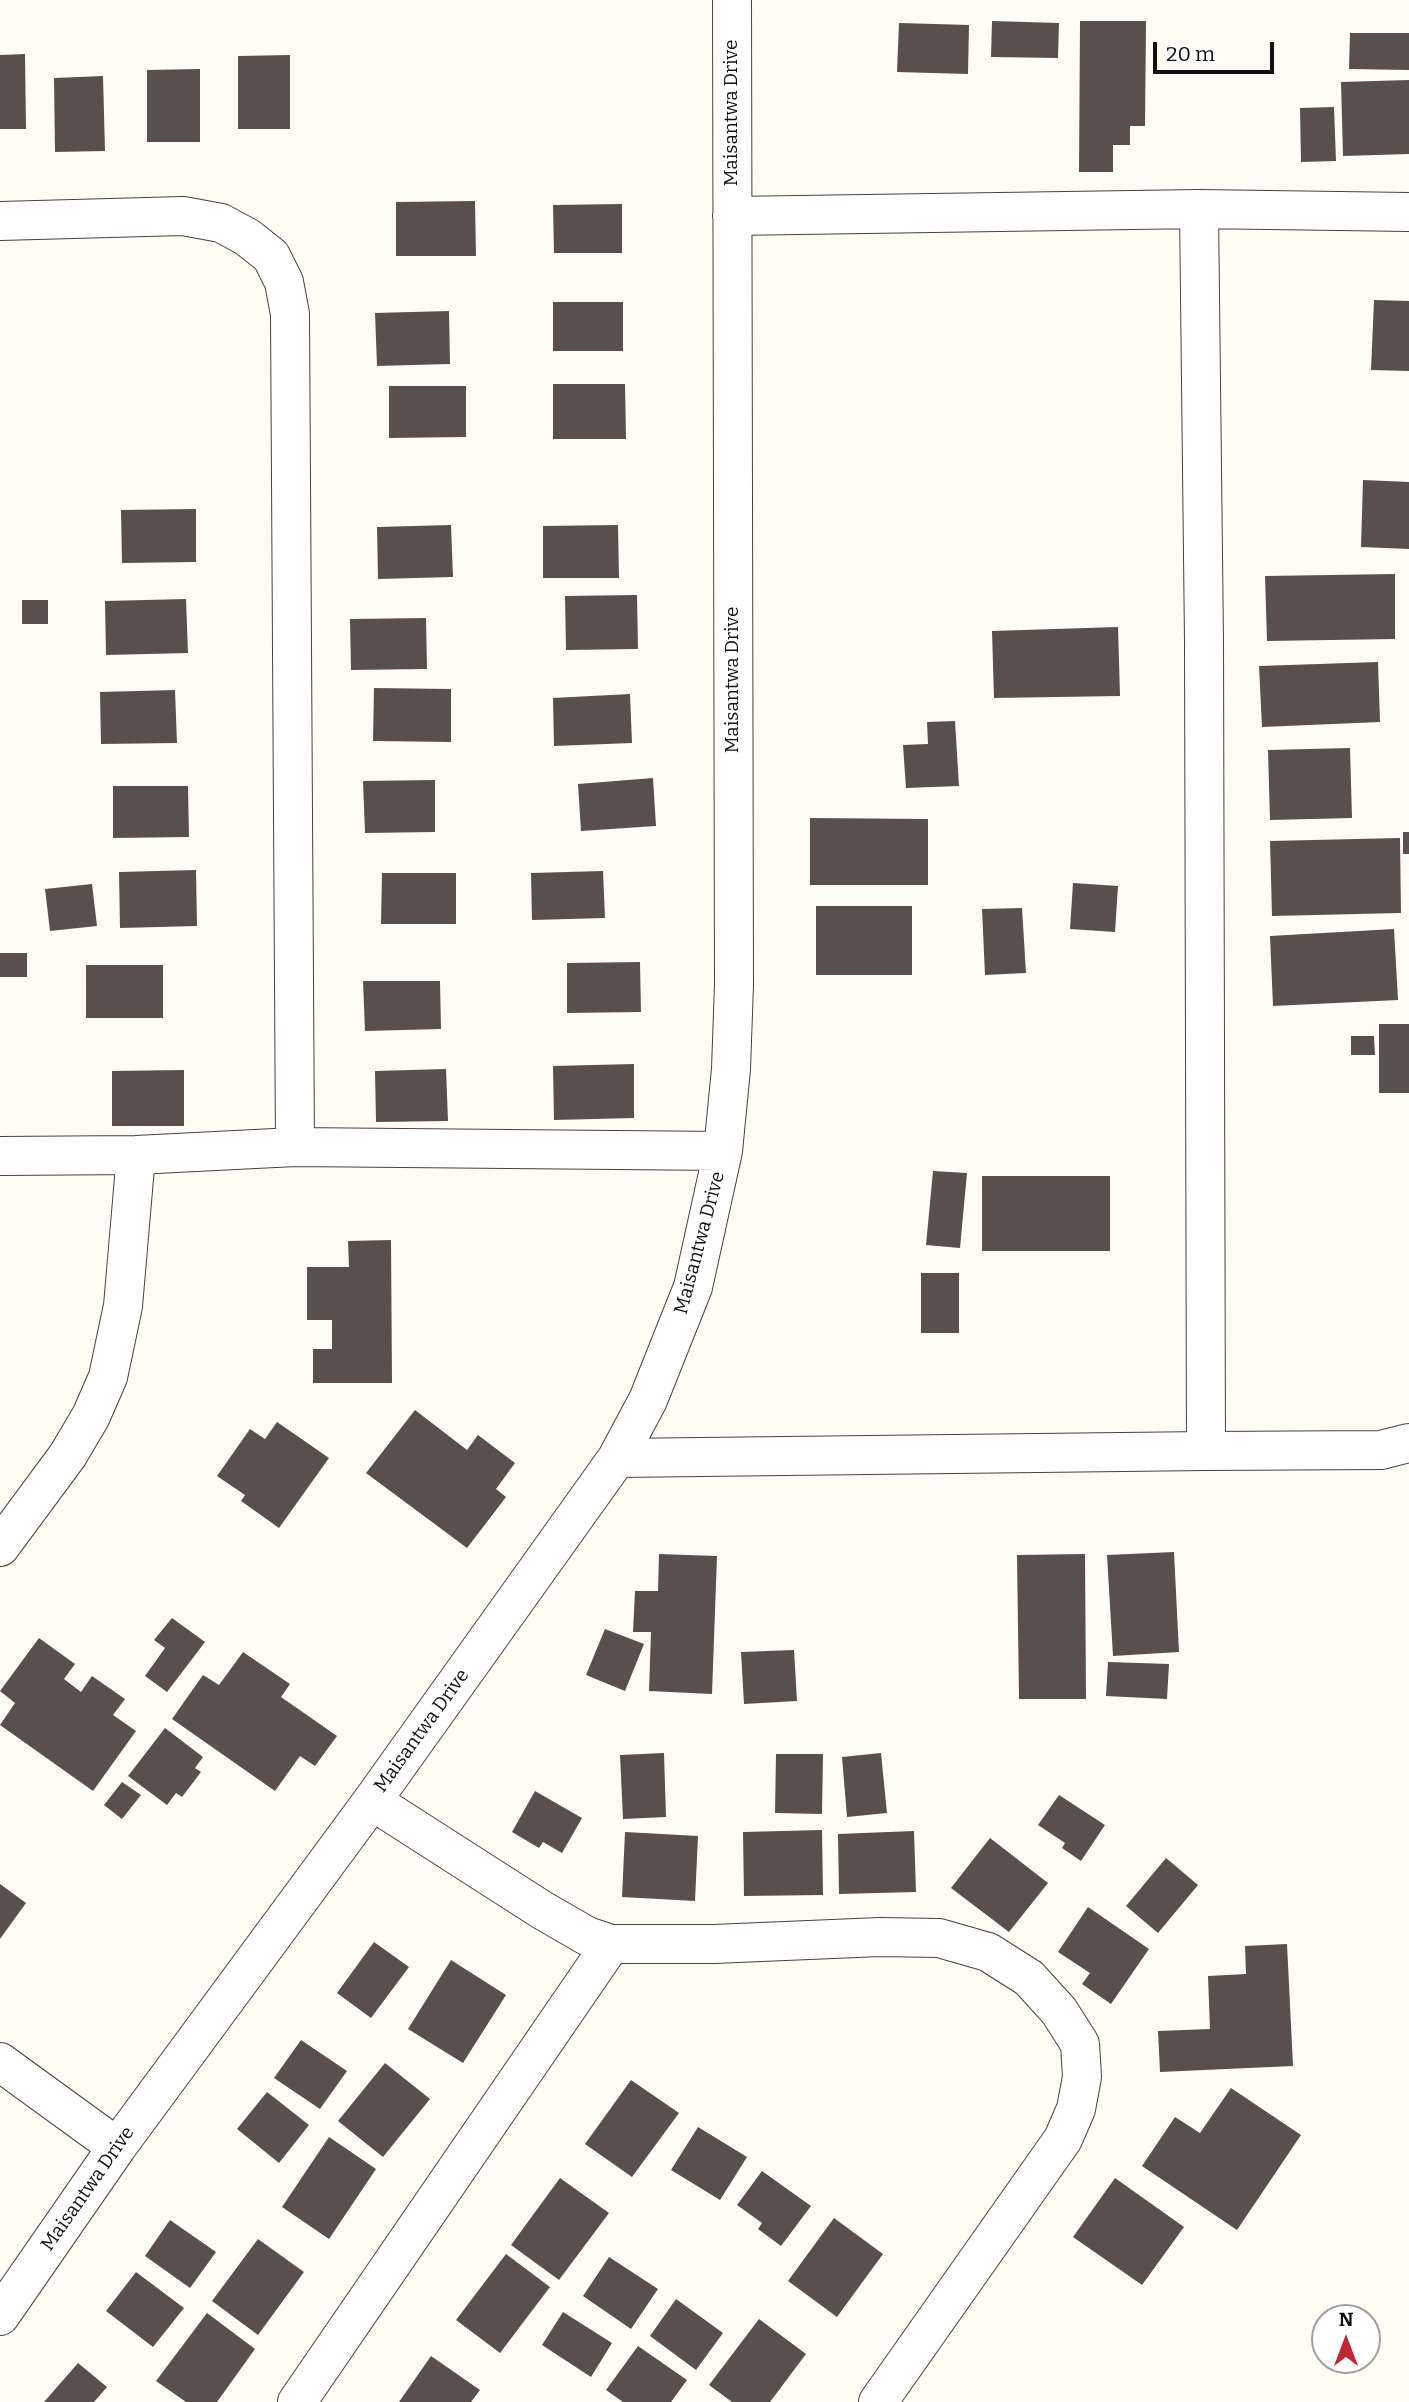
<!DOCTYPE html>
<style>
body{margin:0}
#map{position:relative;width:1409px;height:2402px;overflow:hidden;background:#fffcf3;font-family:Bitter,serif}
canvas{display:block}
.north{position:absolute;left:1311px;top:2304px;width:70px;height:70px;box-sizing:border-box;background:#fff;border:2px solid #9f9f9f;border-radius:50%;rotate:0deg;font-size:19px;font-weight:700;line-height:28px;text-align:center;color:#101010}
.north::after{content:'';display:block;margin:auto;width:24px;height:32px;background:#c42436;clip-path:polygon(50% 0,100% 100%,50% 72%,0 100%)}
.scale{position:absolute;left:1153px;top:42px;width:121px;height:32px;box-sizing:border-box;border:4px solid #101010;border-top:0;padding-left:9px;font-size:21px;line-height:24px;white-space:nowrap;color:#101010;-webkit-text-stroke:5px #fff;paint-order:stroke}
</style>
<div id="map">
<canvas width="1409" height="2402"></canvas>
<div class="north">N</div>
<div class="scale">20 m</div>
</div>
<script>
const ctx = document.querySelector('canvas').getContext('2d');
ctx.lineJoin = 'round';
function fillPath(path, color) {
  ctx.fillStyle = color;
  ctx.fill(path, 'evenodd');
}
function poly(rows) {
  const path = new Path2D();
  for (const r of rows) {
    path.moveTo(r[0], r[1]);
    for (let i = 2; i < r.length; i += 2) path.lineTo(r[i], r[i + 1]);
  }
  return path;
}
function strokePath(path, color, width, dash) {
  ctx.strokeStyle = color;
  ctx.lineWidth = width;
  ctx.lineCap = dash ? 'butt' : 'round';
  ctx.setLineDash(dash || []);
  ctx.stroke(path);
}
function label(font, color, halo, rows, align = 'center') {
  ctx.font = font + ' Bitter,serif';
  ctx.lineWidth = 7;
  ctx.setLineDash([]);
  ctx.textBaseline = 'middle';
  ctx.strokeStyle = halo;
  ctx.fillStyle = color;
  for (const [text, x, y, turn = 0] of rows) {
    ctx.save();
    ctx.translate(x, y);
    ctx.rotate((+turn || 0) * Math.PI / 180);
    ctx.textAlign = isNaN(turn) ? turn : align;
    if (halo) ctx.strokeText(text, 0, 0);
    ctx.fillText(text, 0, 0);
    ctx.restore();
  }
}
fillPath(poly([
 [992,21,1059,23,1058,58,991,57],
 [1080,21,1146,21,1145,126,1130,126,1130,145,1113,145,1113,172,1079,172],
 [899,23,969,25,968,74,897,72],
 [1350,33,1409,33,1409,70,1349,69],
 [25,54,26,129,0,129,0,55],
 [290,55,290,129,238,129,238,56],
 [200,69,200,142,147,142,147,70],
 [103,76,105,151,55,152,54,78],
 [1409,80,1409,154,1343,156,1341,82],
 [1334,107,1336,161,1301,162,1300,108],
 [475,201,476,256,396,256,396,202],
 [622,204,622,253,554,253,553,205],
 [1374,300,1409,301,1409,371,1371,370],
 [553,302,623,302,623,351,553,351],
 [449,311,450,364,377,366,375,313],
 [553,384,625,384,626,439,553,439],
 [389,386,466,386,466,437,389,438],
 [1363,480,1409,482,1409,549,1361,547],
 [196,509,196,562,122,563,121,510],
 [451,525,453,577,378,579,377,527],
 [618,525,619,578,543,578,543,526],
 [1395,574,1395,639,1267,641,1265,576],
 [637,595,638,649,566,650,565,596],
 [186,599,188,653,106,655,105,601],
 [22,600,48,600,48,624,22,624],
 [426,618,427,669,351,670,350,619],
 [1118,627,1120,696,994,698,992,631],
 [1378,662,1380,722,1262,727,1259,666],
 [374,688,451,689,451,742,373,741],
 [175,690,177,743,101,744,100,692],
 [630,694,632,743,554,746,553,698],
 [955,721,959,786,906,788,903,745,928,744,927,722],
 [1350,748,1352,818,1270,820,1268,750],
 [653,778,656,826,581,831,578,784],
 [435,780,435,832,365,833,363,781],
 [113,786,188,786,189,837,113,838],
 [810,818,928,819,928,885,810,885],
 [1403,832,1409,832,1409,854,1403,854],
 [1400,838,1401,913,1272,916,1270,841],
 [196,870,197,926,120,928,119,872],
 [603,871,605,918,532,920,531,873],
 [382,873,456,873,456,924,381,924],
 [1073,883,1118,886,1115,932,1070,929],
 [92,884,97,926,50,931,45,889],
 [816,906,912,906,912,975,816,975],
 [1022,908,1026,973,985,975,982,909],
 [1394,929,1398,1000,1273,1006,1270,936],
 [0,953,27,953,27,977,0,977],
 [640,962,641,1012,567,1013,567,963],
 [86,965,163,965,163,1018,86,1018],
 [363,981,440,981,441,1029,365,1031],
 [1379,1024,1409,1024,1409,1093,1379,1093],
 [1351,1036,1374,1036,1375,1055,1351,1055],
 [634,1064,634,1118,554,1120,553,1066],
 [446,1069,448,1121,376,1122,375,1071],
 [184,1070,184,1126,112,1126,112,1071],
 [933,1171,967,1173,960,1248,926,1245],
 [982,1176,1110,1176,1110,1251,982,1251],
 [391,1240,392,1383,313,1383,313,1349,332,1349,332,1320,307,1320,307,1267,349,1267,348,1241],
 [921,1273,959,1273,959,1333,921,1333],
 [415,1410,467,1450,478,1435,515,1463,496,1489,506,1497,467,1548,366,1473],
 [277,1422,329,1458,279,1528,241,1501,245,1495,217,1476,250,1429,265,1439],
 [1174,1552,1179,1652,1113,1656,1107,1555],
 [659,1554,717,1556,712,1694,649,1691,651,1632,633,1632,635,1591,658,1591],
 [1085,1554,1086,1699,1019,1699,1017,1555],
 [172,1618,205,1642,167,1692,145,1676,165,1648,154,1640],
 [605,1629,644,1644,625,1691,586,1675],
 [39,1638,75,1664,64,1679,81,1692,92,1676,125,1699,113,1715,136,1731,93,1791,0,1725,15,1703,0,1691],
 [794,1650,797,1701,744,1704,741,1652],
 [243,1652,290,1684,281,1697,337,1736,315,1766,300,1756,275,1791,172,1719,203,1675,219,1685],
 [1108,1662,1169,1664,1167,1699,1106,1696],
 [165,1728,203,1757,195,1768,201,1772,182,1797,176,1793,167,1805,128,1776],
 [664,1753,666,1817,623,1819,620,1755],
 [881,1753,887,1813,847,1817,842,1757],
 [776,1754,823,1754,822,1814,775,1813],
 [122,1782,141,1795,122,1819,104,1805],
 [535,1791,582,1818,562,1853,543,1842,539,1848,512,1832],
 [1059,1795,1105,1825,1081,1861,1062,1848,1065,1843,1038,1825],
 [822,1830,823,1895,744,1896,743,1832],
 [914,1831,916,1892,839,1894,838,1834],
 [625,1832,698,1836,695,1901,622,1897],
 [990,1838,1048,1883,1009,1932,951,1888],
 [1166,1858,1198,1885,1158,1933,1126,1906],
 [0,1884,26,1903,0,1939],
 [1088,1907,1149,1949,1111,2004,1082,1984,1090,1973,1058,1952],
 [374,1942,409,1967,371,2018,337,1993],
 [1287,1944,1293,2066,1160,2072,1158,2031,1210,2029,1208,1976,1246,1974,1245,1946],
 [451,1960,506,1995,463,2063,408,2029],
 [301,2040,347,2071,320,2109,274,2078],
 [385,2063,430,2099,383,2157,338,2121],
 [631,2080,679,2113,632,2177,585,2144],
 [1231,2088,1301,2135,1237,2230,1142,2166,1175,2117,1200,2133],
 [267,2092,309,2125,279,2163,237,2129],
 [698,2127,747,2157,720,2200,671,2170],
 [329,2137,376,2169,329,2239,282,2207],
 [762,2171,811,2206,781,2246,758,2229,762,2223,737,2205],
 [560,2178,609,2213,559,2280,511,2245],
 [1115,2178,1184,2227,1142,2285,1073,2237],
 [834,2218,883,2254,837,2317,788,2281],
 [170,2220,216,2252,190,2288,145,2256],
 [258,2239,304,2272,258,2335,212,2301],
 [506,2254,550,2287,500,2353,456,2320],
 [609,2257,658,2289,631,2329,583,2296],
 [136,2272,184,2308,153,2347,106,2311],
 [676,2299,723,2333,696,2370,650,2336],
 [563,2312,612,2343,591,2377,542,2345],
 [207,2313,255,2349,217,2402,186,2402,156,2381],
 [759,2319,806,2354,770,2402,732,2402,709,2385],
 [638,2346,687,2380,671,2402,623,2402,606,2390],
 [431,2356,480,2390,471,2402,399,2402],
 [78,2363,107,2387,94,2402,44,2402]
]), '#59504c');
const minor = poly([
 [732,216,1199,209,1409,212],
 [0,221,183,216,221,223,247,237,271,256,284,282,290,314,295,1147],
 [0,1156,136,1155,295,1147,723,1151],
 [1206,1451,1381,1450,1409,1443],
 [617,1458,1206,1451,1204,641,1199,209],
 [0,1547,68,1455,91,1416,108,1377,123,1306,136,1155],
 [372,1801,542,1910,587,1936,611,1944,714,1944,880,1937,939,1938,988,1952,1029,1978,1059,2011,1080,2044,1082,2077,1076,2109,1063,2139,878,2402],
 [0,2062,117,2147],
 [0,2316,117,2147,372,1801,617,1458,648,1400,693,1287,723,1151,731,1069,734,985,732,0],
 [297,2402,611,1944]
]);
strokePath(minor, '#434343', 40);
strokePath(minor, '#fff', 38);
label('19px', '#101010', '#fff', [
 ["Maisantwa Drive",732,113,-90],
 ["Maisantwa Drive",733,680,-90],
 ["Maisantwa Drive",700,1243,-75],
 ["Maisantwa Drive",422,1731,-54],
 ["Maisantwa Drive",88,2189,-55]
]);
</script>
